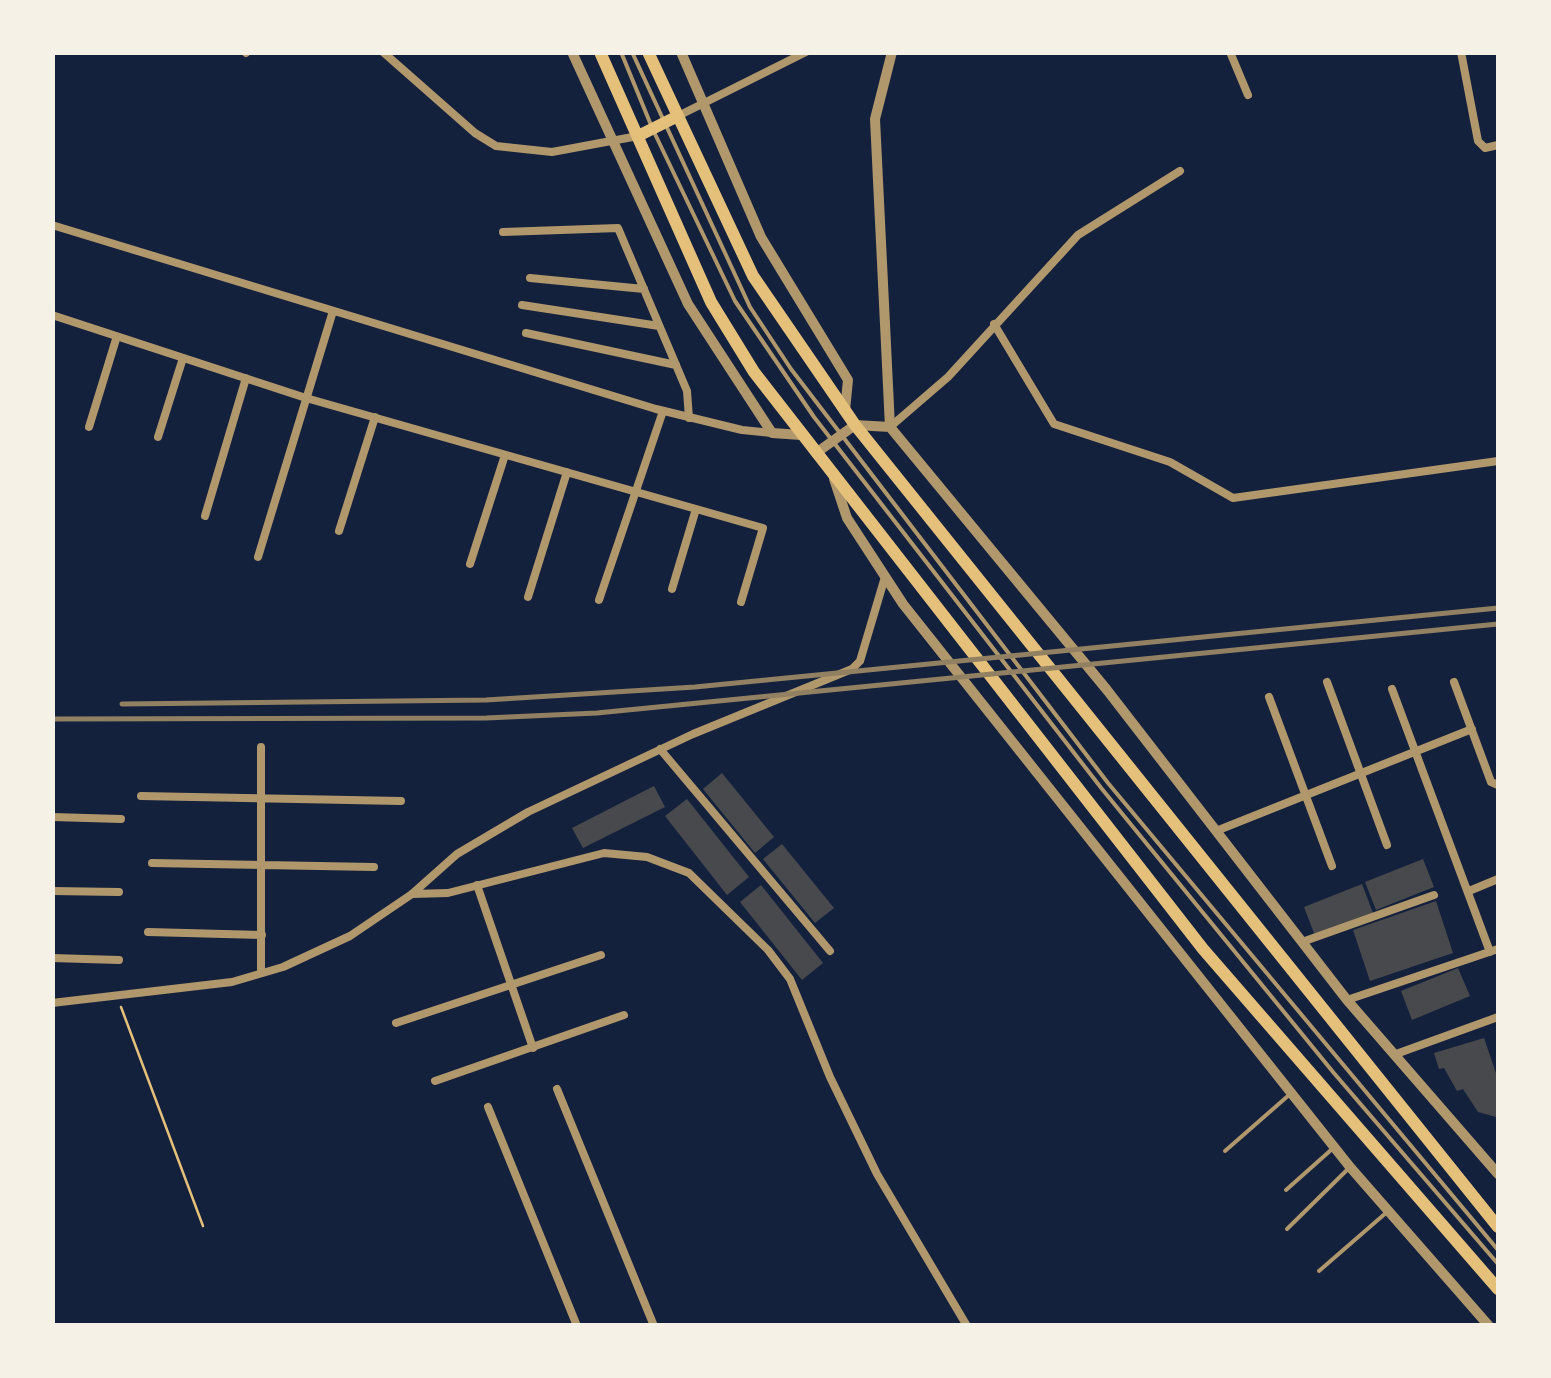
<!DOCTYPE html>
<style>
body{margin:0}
#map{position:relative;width:1551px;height:1378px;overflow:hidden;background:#14213d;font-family:Jost,sans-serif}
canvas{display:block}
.frame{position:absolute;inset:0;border:55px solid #f6f1e7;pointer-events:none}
</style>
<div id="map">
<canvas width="1551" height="1378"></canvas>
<div class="frame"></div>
</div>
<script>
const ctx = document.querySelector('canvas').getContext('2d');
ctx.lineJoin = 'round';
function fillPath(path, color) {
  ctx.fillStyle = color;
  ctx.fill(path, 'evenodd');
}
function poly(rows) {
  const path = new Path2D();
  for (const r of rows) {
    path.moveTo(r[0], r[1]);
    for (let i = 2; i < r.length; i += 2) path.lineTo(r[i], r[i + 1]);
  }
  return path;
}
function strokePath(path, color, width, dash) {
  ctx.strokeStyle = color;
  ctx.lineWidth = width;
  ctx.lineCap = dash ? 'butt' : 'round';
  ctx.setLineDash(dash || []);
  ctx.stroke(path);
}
fillPath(poly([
 [722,773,774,837,755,853,703,789],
 [654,786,665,807,583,848,572,828],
 [687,799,749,877,727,895,665,816],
 [782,844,834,908,815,923,763,859],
 [1423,859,1434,887,1376,910,1365,882],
 [1362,884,1373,913,1315,936,1304,907],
 [761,885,823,963,802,980,740,902],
 [1436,901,1453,953,1370,981,1353,930],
 [1458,968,1470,996,1412,1020,1401,991],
 [1484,1038,1498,1079,1496,1117,1478,1112,1463,1089,1457,1091,1444,1068,1439,1069,1434,1053]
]), '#48494c');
strokePath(poly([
 [121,1007,203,1226]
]), '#e5c07b', 2.5);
strokePath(poly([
 [621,52,651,125],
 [632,52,750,307,791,369,1108,783,1498,1250],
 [655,134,735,301,814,417,1102,789,1333,1072,1498,1264],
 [1225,1151,1289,1095],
 [1286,1190,1331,1150],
 [1287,1229,1348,1169],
 [1319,1271,1387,1212]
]), '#b1986c', 4);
strokePath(poly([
 [383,52,475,133,496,146,552,152,638,136],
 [1230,52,1248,95],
 [1461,52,1478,141,1485,148,1498,145],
 [246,53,247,52],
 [676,117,806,52],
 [52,225,656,409,742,430,772,433],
 [503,232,618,228,687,391,689,418],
 [530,278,644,289],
 [522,305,659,326],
 [52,315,306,398,763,528,741,602],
 [994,324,1054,424,1170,462,1233,498,1498,461],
 [526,333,676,365],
 [89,427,117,336],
 [890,427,948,377,1078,235,1180,171],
 [158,437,183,358],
 [205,516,246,378],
 [339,531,375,417],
 [258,557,333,311],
 [470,564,505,455],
 [672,589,696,509],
 [528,597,567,472],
 [599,600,663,411],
 [1327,682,1387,845],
 [1454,682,1491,782,1498,785],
 [1392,689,1490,952],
 [1269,697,1332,866],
 [261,747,261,973],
 [660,749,830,951],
 [141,796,401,801],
 [52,817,121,819],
 [1216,831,1472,729],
 [152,863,374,867],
 [477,885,533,1048],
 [52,891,119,892],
 [1469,891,1498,879],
 [412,894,448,893,604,853,647,857,689,873,768,950,790,979,830,1077,877,1174,967,1326],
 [148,932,262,935],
 [1302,942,1434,895],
 [52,958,119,960],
 [1347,1000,1498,949],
 [52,1003,232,982,283,967,350,936,412,894,457,854,528,812,693,734,852,669,860,661,885,577],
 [396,1023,601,955],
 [1396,1054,1498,1017],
 [435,1081,624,1015],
 [557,1089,654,1326],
 [488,1107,577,1326]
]), '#b1986c', 8);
strokePath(poly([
 [572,52,688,304,772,433,801,435],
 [681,52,761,237,848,380,845,410],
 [890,427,875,119,892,52],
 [816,453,855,425,890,427,1107,690,1347,1000,1498,1174],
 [834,479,847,518,903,604,1350,1167,1489,1326]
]), '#b1986c', 10);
strokePath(poly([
 [600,52,711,302,754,372,1203,949,1498,1289],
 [648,52,753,276,855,425,1498,1227],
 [638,136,676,117]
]), '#e5c07b', 12);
strokePath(poly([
 [122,704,486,700,695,687,1498,608],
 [52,719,486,718,597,713,1498,624]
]), '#918062', 5);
</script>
